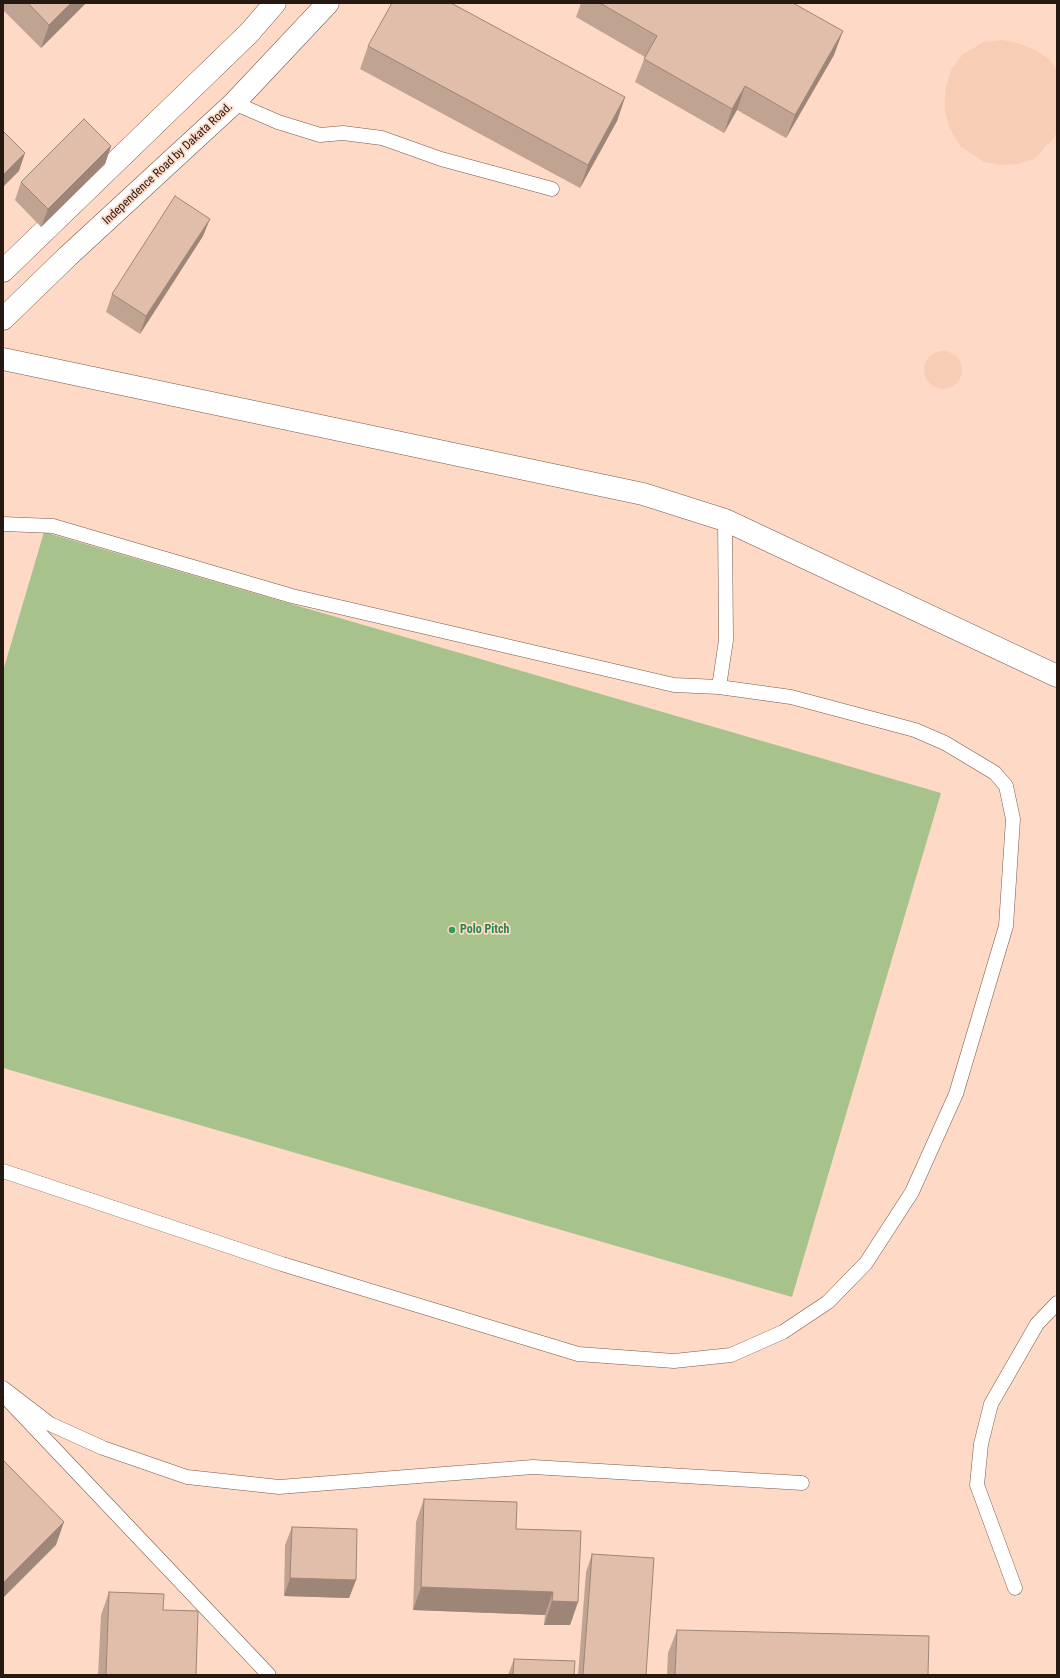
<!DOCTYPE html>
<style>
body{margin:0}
#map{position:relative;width:1060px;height:1678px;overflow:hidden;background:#fedac6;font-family:"Roboto Condensed",sans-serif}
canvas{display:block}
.frame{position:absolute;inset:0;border:4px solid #251912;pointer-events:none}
</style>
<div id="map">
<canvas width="1060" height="1678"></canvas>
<div class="frame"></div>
</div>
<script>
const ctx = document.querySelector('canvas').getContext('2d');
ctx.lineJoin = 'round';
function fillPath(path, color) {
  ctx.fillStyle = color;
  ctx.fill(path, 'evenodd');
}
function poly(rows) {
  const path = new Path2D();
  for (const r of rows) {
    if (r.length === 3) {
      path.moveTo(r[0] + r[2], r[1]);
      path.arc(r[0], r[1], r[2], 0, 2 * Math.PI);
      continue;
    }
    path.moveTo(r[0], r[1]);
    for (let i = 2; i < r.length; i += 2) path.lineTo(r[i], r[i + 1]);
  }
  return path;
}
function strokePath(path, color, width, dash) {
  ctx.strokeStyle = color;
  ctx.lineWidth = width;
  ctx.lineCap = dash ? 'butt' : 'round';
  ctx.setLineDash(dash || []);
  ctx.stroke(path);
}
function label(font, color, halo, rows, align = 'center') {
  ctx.font = font + ' "Roboto Condensed",sans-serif';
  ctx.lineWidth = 3.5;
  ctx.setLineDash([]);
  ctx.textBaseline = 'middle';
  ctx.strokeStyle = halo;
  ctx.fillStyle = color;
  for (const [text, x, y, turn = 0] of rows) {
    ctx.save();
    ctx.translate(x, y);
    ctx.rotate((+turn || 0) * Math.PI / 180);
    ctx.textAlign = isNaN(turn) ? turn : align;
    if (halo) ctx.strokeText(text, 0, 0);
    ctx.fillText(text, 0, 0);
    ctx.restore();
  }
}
fillPath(poly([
 [1003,40,1021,44,1037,51,1049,59,1057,71,1057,132,1053,139,1034,159,1018,164,1001,165,984,162,960,146,950,129,945,112,945,91,951,70,963,54,984,42],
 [943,370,19]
]), '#f8cdb6');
fillPath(poly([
 [44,532,941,793,792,1297,3,1068,3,671]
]), '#a8c28c');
const service = poly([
 [234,103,278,122,320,135,343,133,382,138,441,159,552,189],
 [3,524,53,526,292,596,674,685,719,687,791,697,915,730,945,743,995,773,1006,786,1013,819,1006,926,956,1094,912,1192,866,1263,828,1302,783,1332,731,1355,674,1361,578,1354,282,1264,3,1171],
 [719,687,726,640,725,520],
 [3,1388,50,1424,103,1448,187,1477,279,1487,533,1467,802,1483],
 [10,1402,269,1675],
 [1015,1588,977,1485,981,1444,991,1404,1037,1324,1057,1303]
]);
const minor = poly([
 [3,359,643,494,725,520,1057,676]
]);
const tertiary = poly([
 [3,271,249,33,275,3],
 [3,319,68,256,234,103,328,3]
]);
strokePath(service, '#775948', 15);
strokePath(minor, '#775948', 23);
strokePath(tertiary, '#775948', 23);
strokePath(service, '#fff', 14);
strokePath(minor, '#fff', 22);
strokePath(tertiary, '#fff', 22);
fillPath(poly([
 [3,3,86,3,41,48,3,10],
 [581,3,793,3,834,55,786,138,737,110,724,133,635,82,645,57,576,17],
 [368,46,625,97,617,121,580,188,360,69],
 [111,146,105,164,41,227,15,200,21,182],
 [203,236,140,334,106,312,112,294],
 [424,1499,516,1529,578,1602,570,1625,544,1625,545,1615,413,1610,416,1522],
 [292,1527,356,1580,349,1598,284,1596,285,1545],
 [592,1554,646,1675,578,1675,586,1572],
 [109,1592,196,1675,98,1675,101,1615],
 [677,1630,928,1675,667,1675,668,1653],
 [514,1659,574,1675,508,1675]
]), '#c1a392');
fillPath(poly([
 [71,3,86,3,41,48,49,25],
 [843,31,834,55,786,138,795,115],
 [745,86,737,110,724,133,732,109],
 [625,97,617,121,580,188,588,165],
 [111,146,105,164,41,227,48,209],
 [25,153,19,171,3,187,3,175],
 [210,219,203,236,140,334,146,316],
 [64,1522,56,1545,3,1598,3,1583],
 [290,1578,356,1580,349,1598,284,1596],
 [421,1587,553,1592,545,1615,413,1610],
 [552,1601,578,1602,570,1625,544,1625]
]), '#9d8577');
const building = poly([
 [28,3,71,3,49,25,28,3],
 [392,3,451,3,625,97,588,165,368,46,392,3],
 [600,3,793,3,843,31,795,115,745,86,732,109,644,59,657,36,600,3],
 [84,119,111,146,48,209,21,182,84,119],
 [3,131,25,153,3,175,3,131],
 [175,196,210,219,146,316,112,294,175,196],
 [3,1460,64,1522,3,1583,3,1460],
 [424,1499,517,1502,516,1529,581,1531,578,1602,552,1601,553,1592,421,1587,424,1499],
 [292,1527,357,1529,356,1580,290,1578,292,1527],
 [592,1554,654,1558,646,1675,583,1675,592,1554],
 [109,1592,164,1594,163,1610,198,1611,196,1675,106,1675,109,1592],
 [677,1630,929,1636,928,1675,675,1675,677,1630],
 [514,1659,575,1661,574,1675,513,1675,514,1659]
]);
fillPath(building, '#e0beaa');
strokePath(building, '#9d8577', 1);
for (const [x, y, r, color] of [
 [452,930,4,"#2e9e5b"]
]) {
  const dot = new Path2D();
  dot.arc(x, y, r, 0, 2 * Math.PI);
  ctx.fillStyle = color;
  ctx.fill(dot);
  strokePath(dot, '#fedac6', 1.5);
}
label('12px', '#251912', '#fedac6', [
 ["Independence Road by Dakata Road.",168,164,-43]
]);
label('bold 12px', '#27864d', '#fedac6', [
 ["Polo Pitch",460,930]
], 'left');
</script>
